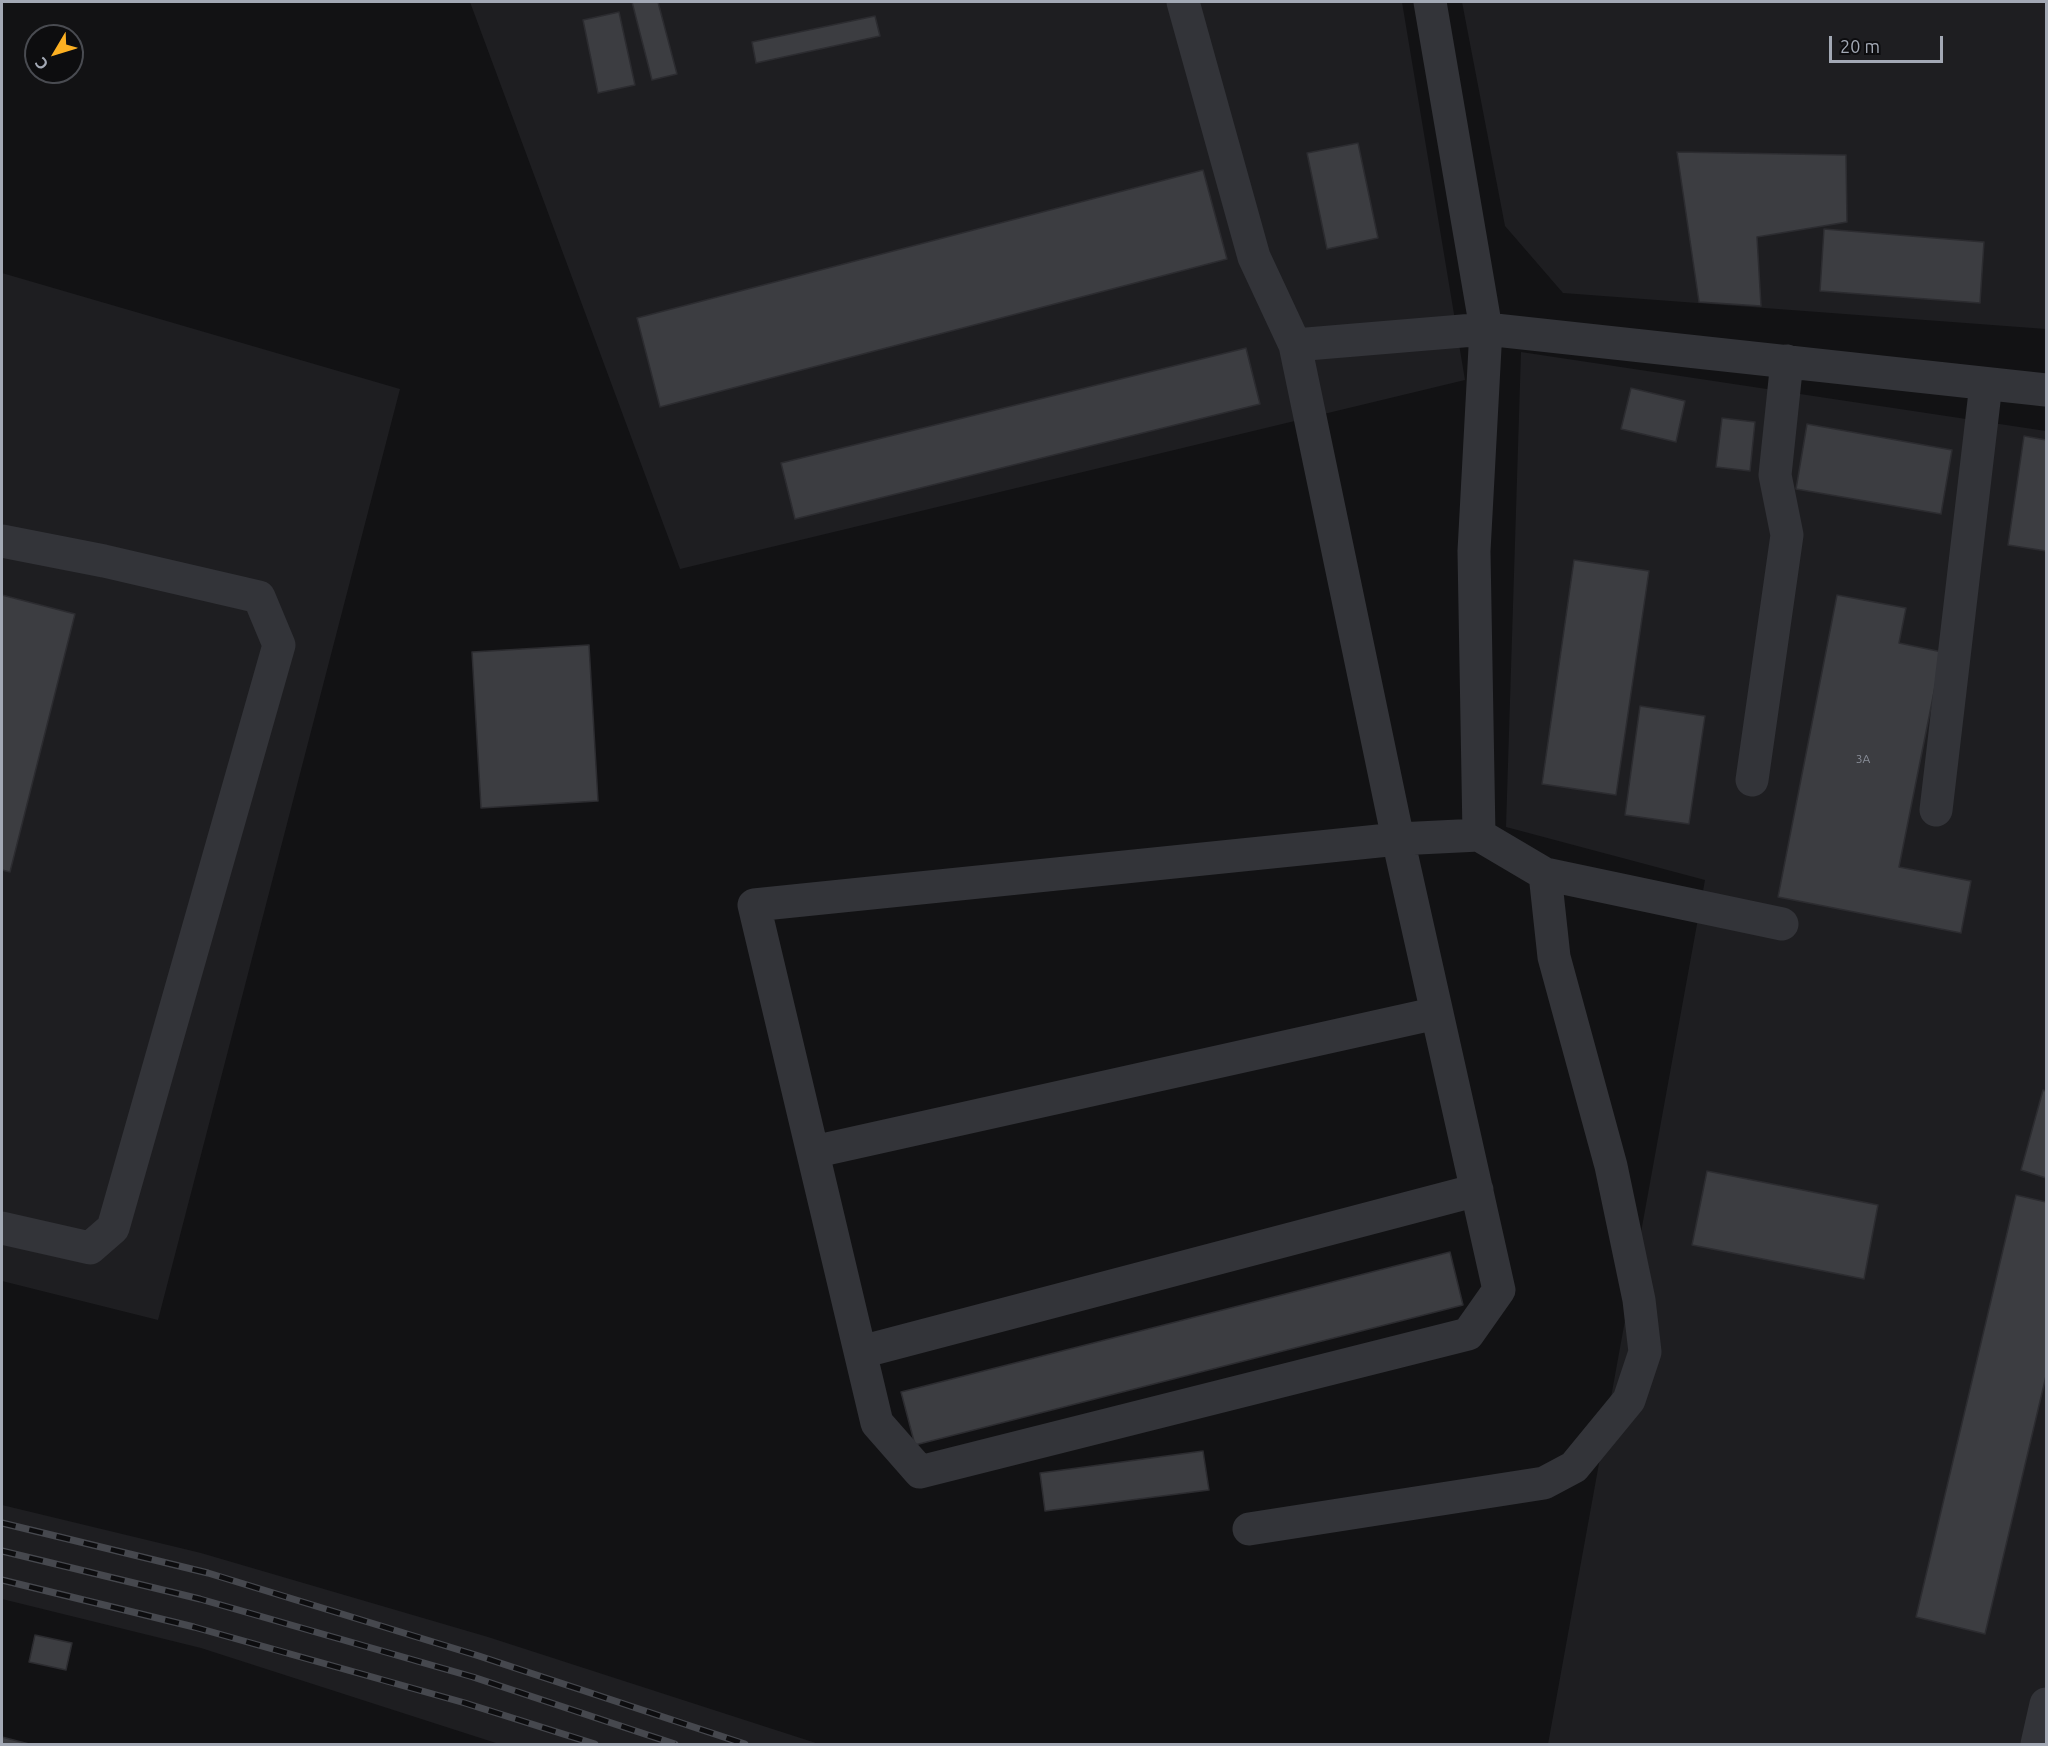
<!DOCTYPE html>
<meta charset="utf-8">
<style>
body{margin:0}
#map{position:relative;width:2048px;height:1746px;overflow:hidden;background:#121214;font-family:Ubuntu,sans-serif}
canvas{display:block}
.frame{position:absolute;inset:0;border:3px solid #a3a9b5;pointer-events:none}
.north{position:absolute;left:24px;top:24px;width:60px;height:60px;box-sizing:border-box;background:#0d0d0f;border:2px solid #494b51;border-radius:50%;rotate:232deg;font-size:16px;font-weight:700;line-height:24px;text-align:center;color:#a3a9b5}
.north::after{content:'';display:block;margin:auto;width:21px;height:27px;background:#fcb022;clip-path:polygon(50% 0,100% 100%,50% 72%,0 100%)}
.scale{position:absolute;left:1829px;top:36px;width:114px;height:27px;box-sizing:border-box;border:3px solid #a3a9b5;border-top:0;padding-left:8px;font-size:18px;line-height:21px;white-space:nowrap;color:#a3a9b5;-webkit-text-stroke:4px #0d0d0f;paint-order:stroke}
</style>
<div id="map">
<canvas width="2048" height="1746"></canvas>
<div class="frame"></div>
<div class="north">С</div>
<div class="scale">20 m</div>
</div>
<script>
const ctx = document.querySelector('canvas').getContext('2d');
ctx.lineJoin = 'round';
function fillPath(path, color) {
  ctx.fillStyle = color;
  ctx.fill(path, 'evenodd');
}
function poly(rows) {
  const path = new Path2D();
  for (const r of rows) {
    path.moveTo(r[0], r[1]);
    for (let i = 2; i < r.length; i += 2) path.lineTo(r[i], r[i + 1]);
  }
  return path;
}
function strokePath(path, color, width, dash) {
  ctx.strokeStyle = color;
  ctx.lineWidth = width;
  ctx.lineCap = dash ? 'butt' : 'round';
  ctx.setLineDash(dash || []);
  ctx.stroke(path);
}
function label(font, color, halo, rows, align = 'center') {
  ctx.font = font + ' Ubuntu,sans-serif';
  ctx.lineWidth = 4.5;
  ctx.setLineDash([]);
  ctx.textBaseline = 'middle';
  ctx.strokeStyle = halo;
  ctx.fillStyle = color;
  for (const [text, x, y, turn = 0] of rows) {
    ctx.save();
    ctx.translate(x, y);
    ctx.rotate((+turn || 0) * Math.PI / 180);
    ctx.textAlign = isNaN(turn) ? turn : align;
    if (halo) ctx.strokeText(text, 0, 0);
    ctx.fillText(text, 0, 0);
    ctx.restore();
  }
}
fillPath(poly([
 [470,2,1402,2,1465,380,680,569],
 [1462,2,2046,2,2046,329,1563,293,1505,226],
 [2,273,400,389,158,1320,2,1281],
 [1521,352,2046,431,2046,1744,1548,1744,1705,880,1506,827],
 [2,1505,201,1553,488,1637,819,1744,499,1744,201,1648,2,1599]
]), '#1e1e21');
const building = poly([
 [632,2,658,2,677,74,652,80,632,2],
 [619,12,635,85,598,93,583,20,619,12],
 [875,16,880,36,756,63,752,42,875,16],
 [1358,143,1378,238,1327,249,1307,153,1358,143],
 [1677,152,1846,155,1847,222,1757,237,1761,306,1699,302,1677,152],
 [1203,170,1227,259,660,407,637,318,1203,170],
 [1824,229,1984,242,1980,303,1820,291,1824,229],
 [1246,348,1260,404,795,519,781,463,1246,348],
 [1631,388,1685,401,1676,442,1621,429,1631,388],
 [1722,418,1755,422,1750,471,1716,467,1722,418],
 [1807,424,1952,450,1941,514,1796,489,1807,424],
 [2024,436,2046,440,2046,551,2008,545,2024,436],
 [1574,560,1649,571,1616,795,1542,784,1574,560],
 [2,595,75,614,10,872,2,870,2,595],
 [1837,595,1906,608,1899,643,1942,652,1899,867,1971,881,1961,933,1778,897,1837,595],
 [589,645,598,801,481,808,472,652,589,645],
 [1640,706,1705,716,1689,824,1625,815,1640,706],
 [2043,1090,2046,1091,2046,1178,2021,1170,2043,1090],
 [1707,1171,1878,1205,1864,1279,1692,1245,1707,1171],
 [2016,1195,2046,1202,2046,1376,1985,1634,1916,1617,2016,1195],
 [1450,1252,1463,1305,915,1445,901,1392,1450,1252],
 [1203,1451,1209,1490,1045,1511,1040,1473,1203,1451],
 [35,1635,72,1643,66,1670,29,1662,35,1635],
 [2,1737,29,1744,2,1744,2,1737]
]);
fillPath(building, '#3c3d41');
strokePath(building, '#2c2c30', 1.5);
strokePath(poly([
 [1183,2,1254,257,1295,345,1486,329,2046,390],
 [1295,345,1398,839,1499,1290,1468,1334,920,1472,877,1423,754,905,1398,839,1479,835,1474,551,1486,329,1430,2],
 [2,541,104,561,259,597,279,645,113,1228,90,1248,2,1228],
 [1752,780,1787,535,1775,475,1787,361],
 [1936,810,1986,384],
 [1479,835,1545,874,1782,924],
 [813,1152,1437,1013],
 [861,1352,1477,1190],
 [1249,1529,1544,1483,1574,1467,1629,1400,1645,1352,1639,1300,1611,1166,1554,957,1545,874],
 [2037,1744,2046,1704]
]), '#333439', 33);
const rail = poly([
 [2,1523,208,1573,479,1656,745,1744],
 [2,1551,200,1599,473,1677,675,1744],
 [2,1580,194,1627,465,1703,595,1744]
]);
strokePath(rail, '#46484e', 7);
strokePath(rail, '#0d0d0f', 4.5, [14]);
label('12px', '#898e98', null, [
 ["3А",1863,759]
]);
</script>
